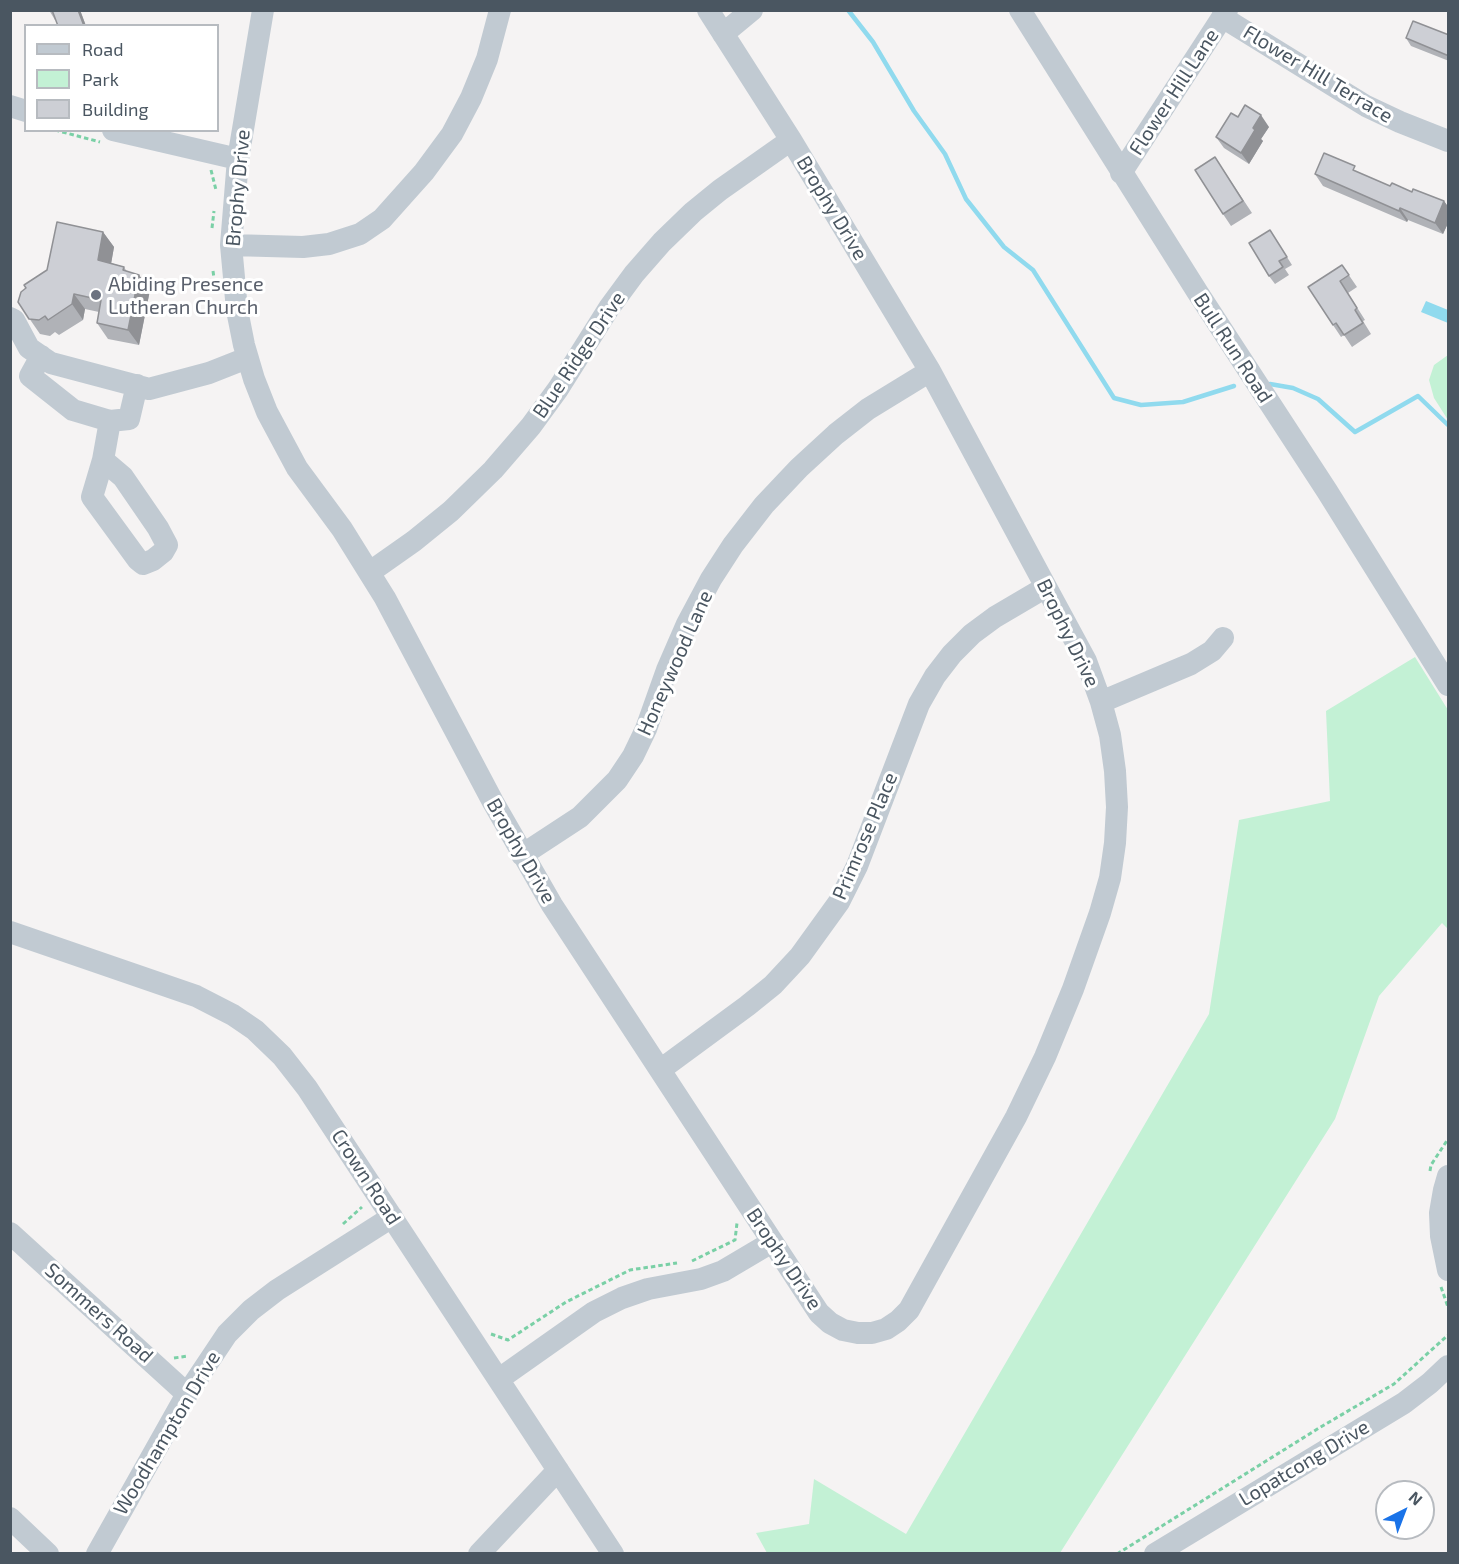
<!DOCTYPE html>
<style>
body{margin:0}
#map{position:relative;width:1459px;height:1564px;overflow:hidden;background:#f5f3f3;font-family:"Exo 2",sans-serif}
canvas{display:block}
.frame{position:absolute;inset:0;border:12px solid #4a5661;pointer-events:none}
.legend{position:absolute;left:24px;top:24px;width:195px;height:108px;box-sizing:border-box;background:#fff;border:2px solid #b7bbc0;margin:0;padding:8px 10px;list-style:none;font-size:18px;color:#4a5661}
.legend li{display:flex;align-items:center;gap:12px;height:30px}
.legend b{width:30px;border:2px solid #b7bbc0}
.north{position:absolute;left:1375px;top:1480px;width:60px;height:60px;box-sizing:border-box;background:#fff;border:2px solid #b7bbc0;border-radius:50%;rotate:42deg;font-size:16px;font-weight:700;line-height:24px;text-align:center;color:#4a5661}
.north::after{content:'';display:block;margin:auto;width:21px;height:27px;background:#1a73e8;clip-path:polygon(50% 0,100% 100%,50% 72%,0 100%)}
</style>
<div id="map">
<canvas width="1459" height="1564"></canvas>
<div class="frame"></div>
<ul class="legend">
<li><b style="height:8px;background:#c1cad2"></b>Road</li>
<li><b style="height:16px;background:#c3f1d5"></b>Park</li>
<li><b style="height:16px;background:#cdcfd5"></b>Building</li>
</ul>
<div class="north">N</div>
</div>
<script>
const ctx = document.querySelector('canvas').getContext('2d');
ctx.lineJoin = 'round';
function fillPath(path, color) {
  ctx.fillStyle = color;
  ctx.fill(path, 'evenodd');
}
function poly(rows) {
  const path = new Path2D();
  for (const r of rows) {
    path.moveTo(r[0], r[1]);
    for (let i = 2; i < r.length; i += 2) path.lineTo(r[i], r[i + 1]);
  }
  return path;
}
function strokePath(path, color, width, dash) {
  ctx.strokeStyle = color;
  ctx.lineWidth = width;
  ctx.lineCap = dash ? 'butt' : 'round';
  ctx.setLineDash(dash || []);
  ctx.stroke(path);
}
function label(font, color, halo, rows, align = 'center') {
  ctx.font = font + ' "Exo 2",sans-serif';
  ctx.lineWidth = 6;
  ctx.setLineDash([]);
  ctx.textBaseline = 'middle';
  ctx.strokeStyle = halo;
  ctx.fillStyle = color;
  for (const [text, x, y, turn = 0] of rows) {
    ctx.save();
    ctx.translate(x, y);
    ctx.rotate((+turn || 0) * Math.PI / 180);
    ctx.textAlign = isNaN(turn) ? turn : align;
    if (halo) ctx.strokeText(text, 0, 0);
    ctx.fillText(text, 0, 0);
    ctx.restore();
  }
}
fillPath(poly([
 [1448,355,1448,420,1434,398,1429,380,1434,365],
 [1415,657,1448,710,1448,929,1442,923,1379,996,1335,1119,1060,1553,767,1553,756,1533,809,1524,814,1479,906,1534,1209,1014,1239,820,1330,801,1326,711]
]), '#c3f1d5');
fillPath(poly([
 [1426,301,1448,310,1448,323,1421,312]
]), '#90daee');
strokePath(poly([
 [848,10,873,42,914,111,945,154,966,199,1004,247,1033,270,1114,398,1141,405,1183,402,1234,386],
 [1270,384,1293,388,1318,399,1355,432,1418,396,1448,425]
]), '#90daee', 4.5);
strokePath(poly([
 [55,130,100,142],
 [211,170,216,190],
 [212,228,214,211],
 [213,271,215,285],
 [1430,1171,1431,1165,1448,1139],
 [343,1224,362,1207],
 [692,1261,735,1240,737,1223],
 [1441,1287,1448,1307],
 [491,1334,508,1340,566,1302,630,1270,677,1263],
 [174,1358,188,1356],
 [1117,1554,1319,1428,1394,1384,1448,1335]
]), '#7ad0a6', 3, [4.5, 3]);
strokePath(poly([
 [263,10,238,159,231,245,237,310,244,345,254,379,267,412,297,468,342,529,385,598,493,802,552,905,819,1313,830,1323,843,1330,858,1333,872,1333,886,1329,898,1321,909,1310,1016,1117,1045,1057,1073,989,1100,913,1110,878,1115,843,1117,807,1115,771,1110,735,1101,702,1086,661,1046,587,930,371,791,140,708,10],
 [1020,10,1198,293,1327,491,1448,685],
 [1222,17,1366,106,1400,122,1448,141],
 [723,34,752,10],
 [10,106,26,111],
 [113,130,238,159],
 [1121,173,1227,10],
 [231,245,303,247,329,244,360,234,382,219,424,172,452,134,471,98,487,59,500,10],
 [10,318,14,320,29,348,51,363,149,389,209,373,247,358],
 [41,356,30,376,73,410,110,421,129,419,137,385],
 [103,460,123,477,158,528,167,545,163,552,153,560,143,564,138,560,92,497,103,460,110,421],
 [370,572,414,541,451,511,493,470,531,426,558,389,609,308,634,274,662,242,693,212,720,190,791,140],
 [1101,702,1191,664,1212,651,1223,638],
 [522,855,580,817,617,780,633,756,646,729,667,670,687,624,711,579,733,545,764,505,799,468,836,434,868,409,930,371],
 [10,932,196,996,233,1015,255,1030,282,1056,307,1088,613,1554],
 [660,1070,747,1006,773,985,800,956,839,902,857,866,919,704,935,676,952,654,972,634,995,617,1046,587],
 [1448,1176,1444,1190,1440,1213,1441,1236,1448,1270],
 [10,1233,187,1394],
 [499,1379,594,1312,622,1298,648,1289,701,1279,723,1271,772,1242],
 [10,1518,48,1554],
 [97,1554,187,1394,227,1334,251,1310,277,1290,392,1217],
 [479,1554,558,1470],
 [1155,1554,1404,1403,1430,1383,1448,1366]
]), '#c1cad2', 22);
fillPath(poly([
 [49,10,80,10,86,26,55,20],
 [1449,35,1449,61,1411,46,1406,38],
 [1238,117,1269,127,1261,139,1263,141,1249,164,1224,148,1216,137],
 [1215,157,1252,213,1231,226,1223,214],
 [1359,173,1390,186,1444,201,1449,208,1449,221,1443,234,1408,220,1407,222,1323,186,1315,174],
 [1270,230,1292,265,1285,269,1289,275,1275,284,1269,276],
 [103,232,114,247,111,263,124,267,127,272,139,275,150,290,139,345,108,339,97,323,99,312,85,309,83,320,59,335,55,332,50,336,40,334,18,302],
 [1342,265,1357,287,1348,293,1365,320,1363,321,1371,334,1352,347,1344,335,1341,337,1333,325]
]), '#b0b2b7');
fillPath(poly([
 [78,10,80,10,86,26,84,26],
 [1261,115,1269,127,1261,139,1263,141,1249,164,1241,153,1253,128],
 [1444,201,1449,208,1449,221,1443,234,1435,223],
 [1400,208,1408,220,1407,222,1399,211],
 [103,232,114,247,109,276,98,260],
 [139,275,150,290,139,345,128,330],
 [74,294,85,309,83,320,72,304]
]), '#909195');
const building = poly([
 [52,10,78,10,84,26,58,26,52,10],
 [1413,21,1449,35,1449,56,1406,38,1413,21],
 [1245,105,1261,115,1253,128,1255,130,1241,153,1216,137,1231,113,1238,117,1245,105],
 [1324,153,1355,166,1353,170,1390,186,1392,183,1412,192,1413,189,1444,201,1435,223,1400,208,1399,211,1315,174,1324,153],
 [1215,157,1243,201,1223,214,1195,170,1215,157],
 [57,222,103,232,98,260,124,267,123,270,139,275,128,330,97,323,101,300,74,294,72,304,48,320,45,316,39,320,29,319,18,302,21,292,26,288,24,285,47,270,57,222],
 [1270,230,1287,257,1279,261,1283,267,1269,276,1249,243,1270,230],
 [1342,265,1349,275,1340,281,1357,308,1355,310,1363,323,1344,335,1336,323,1333,325,1308,287,1342,265]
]);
fillPath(building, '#cdcfd5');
strokePath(building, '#909195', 1.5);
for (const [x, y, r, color] of [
 [96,295,6,"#6b7280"]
]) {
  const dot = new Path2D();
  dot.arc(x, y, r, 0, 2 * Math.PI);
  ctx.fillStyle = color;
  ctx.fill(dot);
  strokePath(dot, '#fff', 2);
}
label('20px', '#4a5661', '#fff', [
 ["Flower Hill Terrace",1318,74,31],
 ["Flower Hill Lane",1174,92,-57],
 ["Brophy Drive",238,188,-85],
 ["Brophy Drive",832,208,59],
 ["Bull Run Road",1233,348,57],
 ["Blue Ridge Drive",579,355,-56],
 ["Brophy Drive",1068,633,64],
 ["Honeywood Lane",675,663,-66],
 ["Primrose Place",865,836,-67],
 ["Brophy Drive",521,851,60],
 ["Crown Road",366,1177,57],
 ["Brophy Drive",784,1259,56],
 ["Sommers Road",99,1313,42],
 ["Woodhampton Drive",167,1433,-59],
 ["Lopatcong Drive",1304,1463,-31]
]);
label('20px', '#5b616d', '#fff', [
 ["Abiding Presence",108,284],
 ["Lutheran Church",108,307]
], 'left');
</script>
